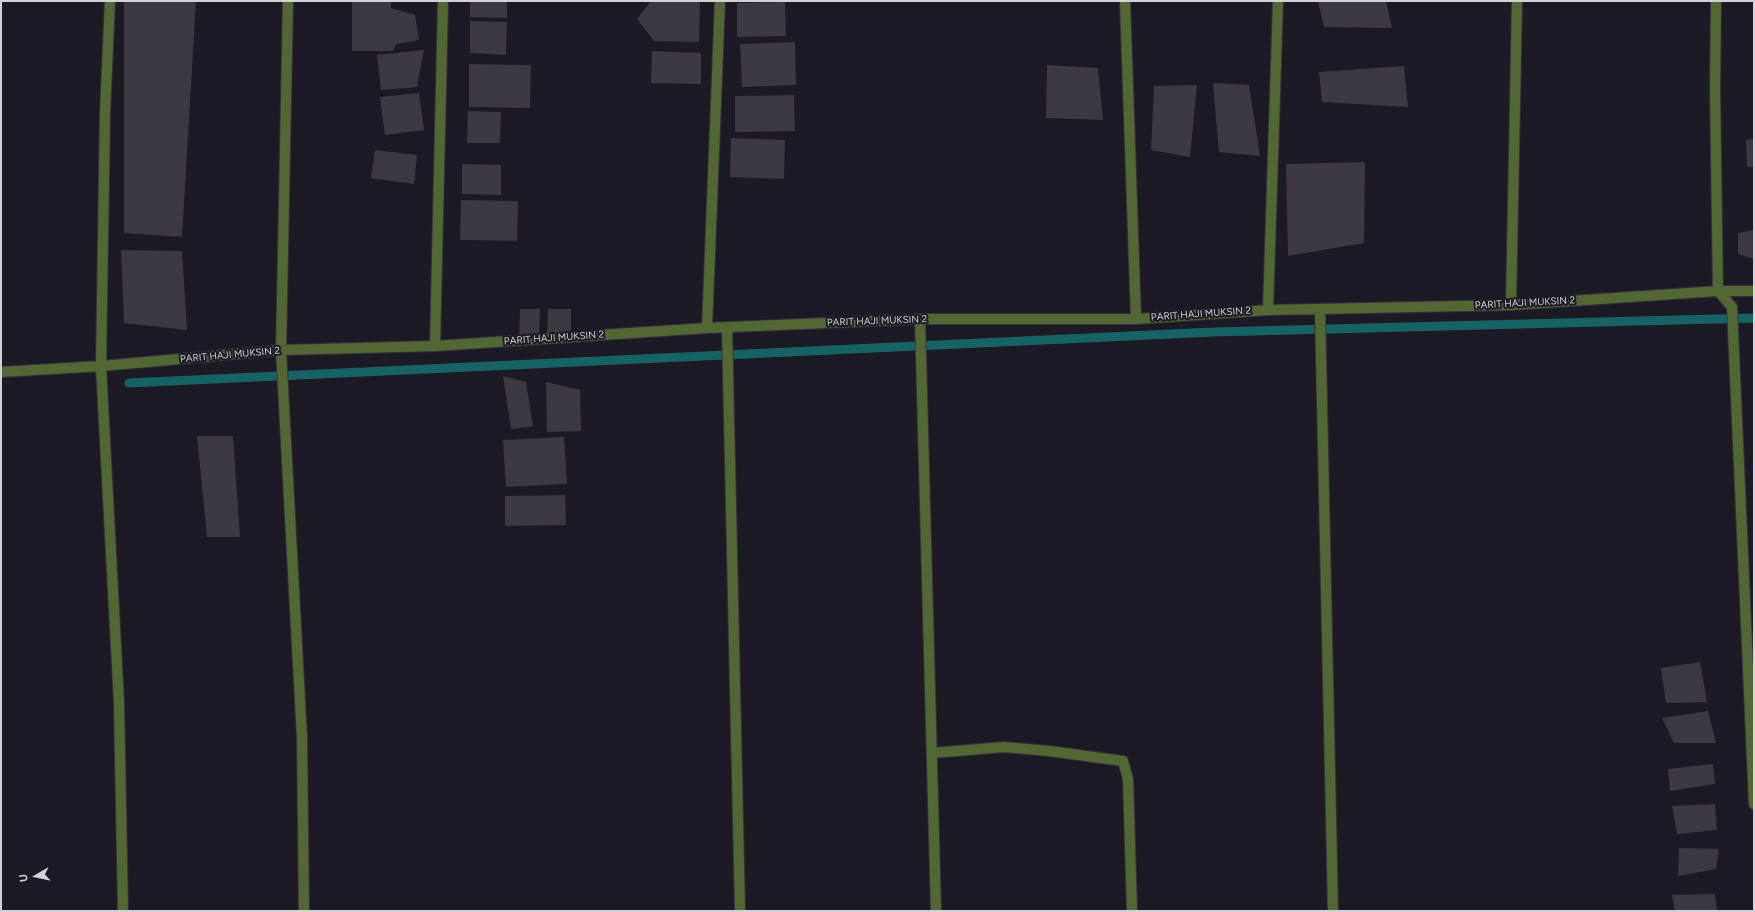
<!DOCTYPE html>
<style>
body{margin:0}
#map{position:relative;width:1755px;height:912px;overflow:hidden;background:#1c1a24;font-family:Figtree,sans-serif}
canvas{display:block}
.frame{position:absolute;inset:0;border:2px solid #d2d1d7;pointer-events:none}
.north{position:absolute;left:16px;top:856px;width:40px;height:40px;-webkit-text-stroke:3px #1c1a24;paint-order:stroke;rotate:261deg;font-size:11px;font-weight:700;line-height:16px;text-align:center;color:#d2d1d7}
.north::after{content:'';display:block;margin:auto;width:14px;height:18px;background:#d2d1d7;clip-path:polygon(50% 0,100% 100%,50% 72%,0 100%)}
</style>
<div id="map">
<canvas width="1755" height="912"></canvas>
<div class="frame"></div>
<div class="north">U</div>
</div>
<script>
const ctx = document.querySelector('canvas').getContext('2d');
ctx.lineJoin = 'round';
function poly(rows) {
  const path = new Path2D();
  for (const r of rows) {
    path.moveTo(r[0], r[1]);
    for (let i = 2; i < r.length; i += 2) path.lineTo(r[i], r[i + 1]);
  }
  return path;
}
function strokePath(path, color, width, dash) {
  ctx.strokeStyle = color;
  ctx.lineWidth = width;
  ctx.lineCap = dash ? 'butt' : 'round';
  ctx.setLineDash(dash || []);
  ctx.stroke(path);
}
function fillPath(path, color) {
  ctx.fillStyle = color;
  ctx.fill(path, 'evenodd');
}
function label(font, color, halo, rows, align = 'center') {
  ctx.font = font + ' Figtree,sans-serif';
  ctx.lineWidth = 4;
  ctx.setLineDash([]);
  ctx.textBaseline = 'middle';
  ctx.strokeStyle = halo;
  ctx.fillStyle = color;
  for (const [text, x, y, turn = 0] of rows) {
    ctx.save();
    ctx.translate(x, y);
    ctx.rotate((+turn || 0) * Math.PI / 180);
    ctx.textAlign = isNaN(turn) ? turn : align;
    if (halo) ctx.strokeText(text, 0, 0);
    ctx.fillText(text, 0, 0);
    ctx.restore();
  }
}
strokePath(poly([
 [129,383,1214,332,1754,318]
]), '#166264', 9);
fillPath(poly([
 [124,1,196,1,182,237,124,233],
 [352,1,391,1,391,8,415,15,419,40,396,44,393,51,352,51],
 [470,1,507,1,507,18,470,17],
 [651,1,700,1,699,42,654,41,637,19],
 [1318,1,1386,1,1392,28,1324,27],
 [785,2,786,36,737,37,737,3],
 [470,21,507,22,506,55,470,53],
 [795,42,796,85,742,87,740,44],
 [424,50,417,87,381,90,377,55],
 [652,51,701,53,701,84,651,83],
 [469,64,531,65,530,108,469,107],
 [1047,65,1098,68,1103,120,1046,118],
 [1404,66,1408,107,1322,102,1319,72],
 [1213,83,1249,85,1260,156,1219,152],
 [1197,85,1190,157,1151,150,1154,86],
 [419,93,424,130,385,135,380,97],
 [794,95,795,131,735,132,735,96],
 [468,111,501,112,500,143,467,143],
 [731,138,785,140,784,179,730,177],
 [1754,138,1754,167,1747,167,1746,140],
 [375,150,417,155,414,184,371,178],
 [1365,162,1364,243,1288,256,1286,164],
 [462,164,501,165,501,195,462,194],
 [461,200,518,201,517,241,460,240],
 [1754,230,1754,259,1738,254,1738,233],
 [121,250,182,251,187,330,124,323],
 [520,309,540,309,539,337,519,337],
 [548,309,571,309,571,334,547,334],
 [503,376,526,382,533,426,511,429],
 [546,382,580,390,581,431,547,432],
 [197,436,233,436,240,537,207,537],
 [564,437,567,484,506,487,503,440],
 [565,495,566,525,505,526,505,496],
 [1700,662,1707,702,1666,703,1661,668],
 [1708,711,1716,743,1674,743,1662,718],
 [1713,764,1715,784,1670,791,1668,769],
 [1715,804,1717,830,1677,834,1672,806],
 [1679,848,1719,849,1716,869,1678,876],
 [1715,894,1717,911,1675,911,1672,895]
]), '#3e3842');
const minor = poly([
 [110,1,105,113,101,366,119,703,123,911],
 [288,1,281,350,302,738,304,911],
 [1125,1,1136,319],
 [1716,1,1715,89,1718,291,1732,307,1754,804],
 [1511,305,1517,1],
 [1320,309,1333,911],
 [1268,310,1278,1],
 [920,319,936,911],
 [707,328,720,1],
 [727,328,740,911],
 [435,346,443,1],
 [1,372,101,366,281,350,435,346,707,328,920,319,1136,319,1268,310,1511,305,1718,291,1754,291],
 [932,753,1004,747,1049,751,1123,761,1128,779,1132,911]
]);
strokePath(minor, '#35343d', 12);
strokePath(minor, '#536734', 10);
label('10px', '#d2d1d7', '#1c1a24', [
 ["PARIT HAJI MUKSIN 2",1525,303,-3],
 ["PARIT HAJI MUKSIN 2",1201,314,-4],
 ["PARIT HAJI MUKSIN 2",877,321,-2],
 ["PARIT HAJI MUKSIN 2",554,338,-4],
 ["PARIT HAJI MUKSIN 2",230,355,-5]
]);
</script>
